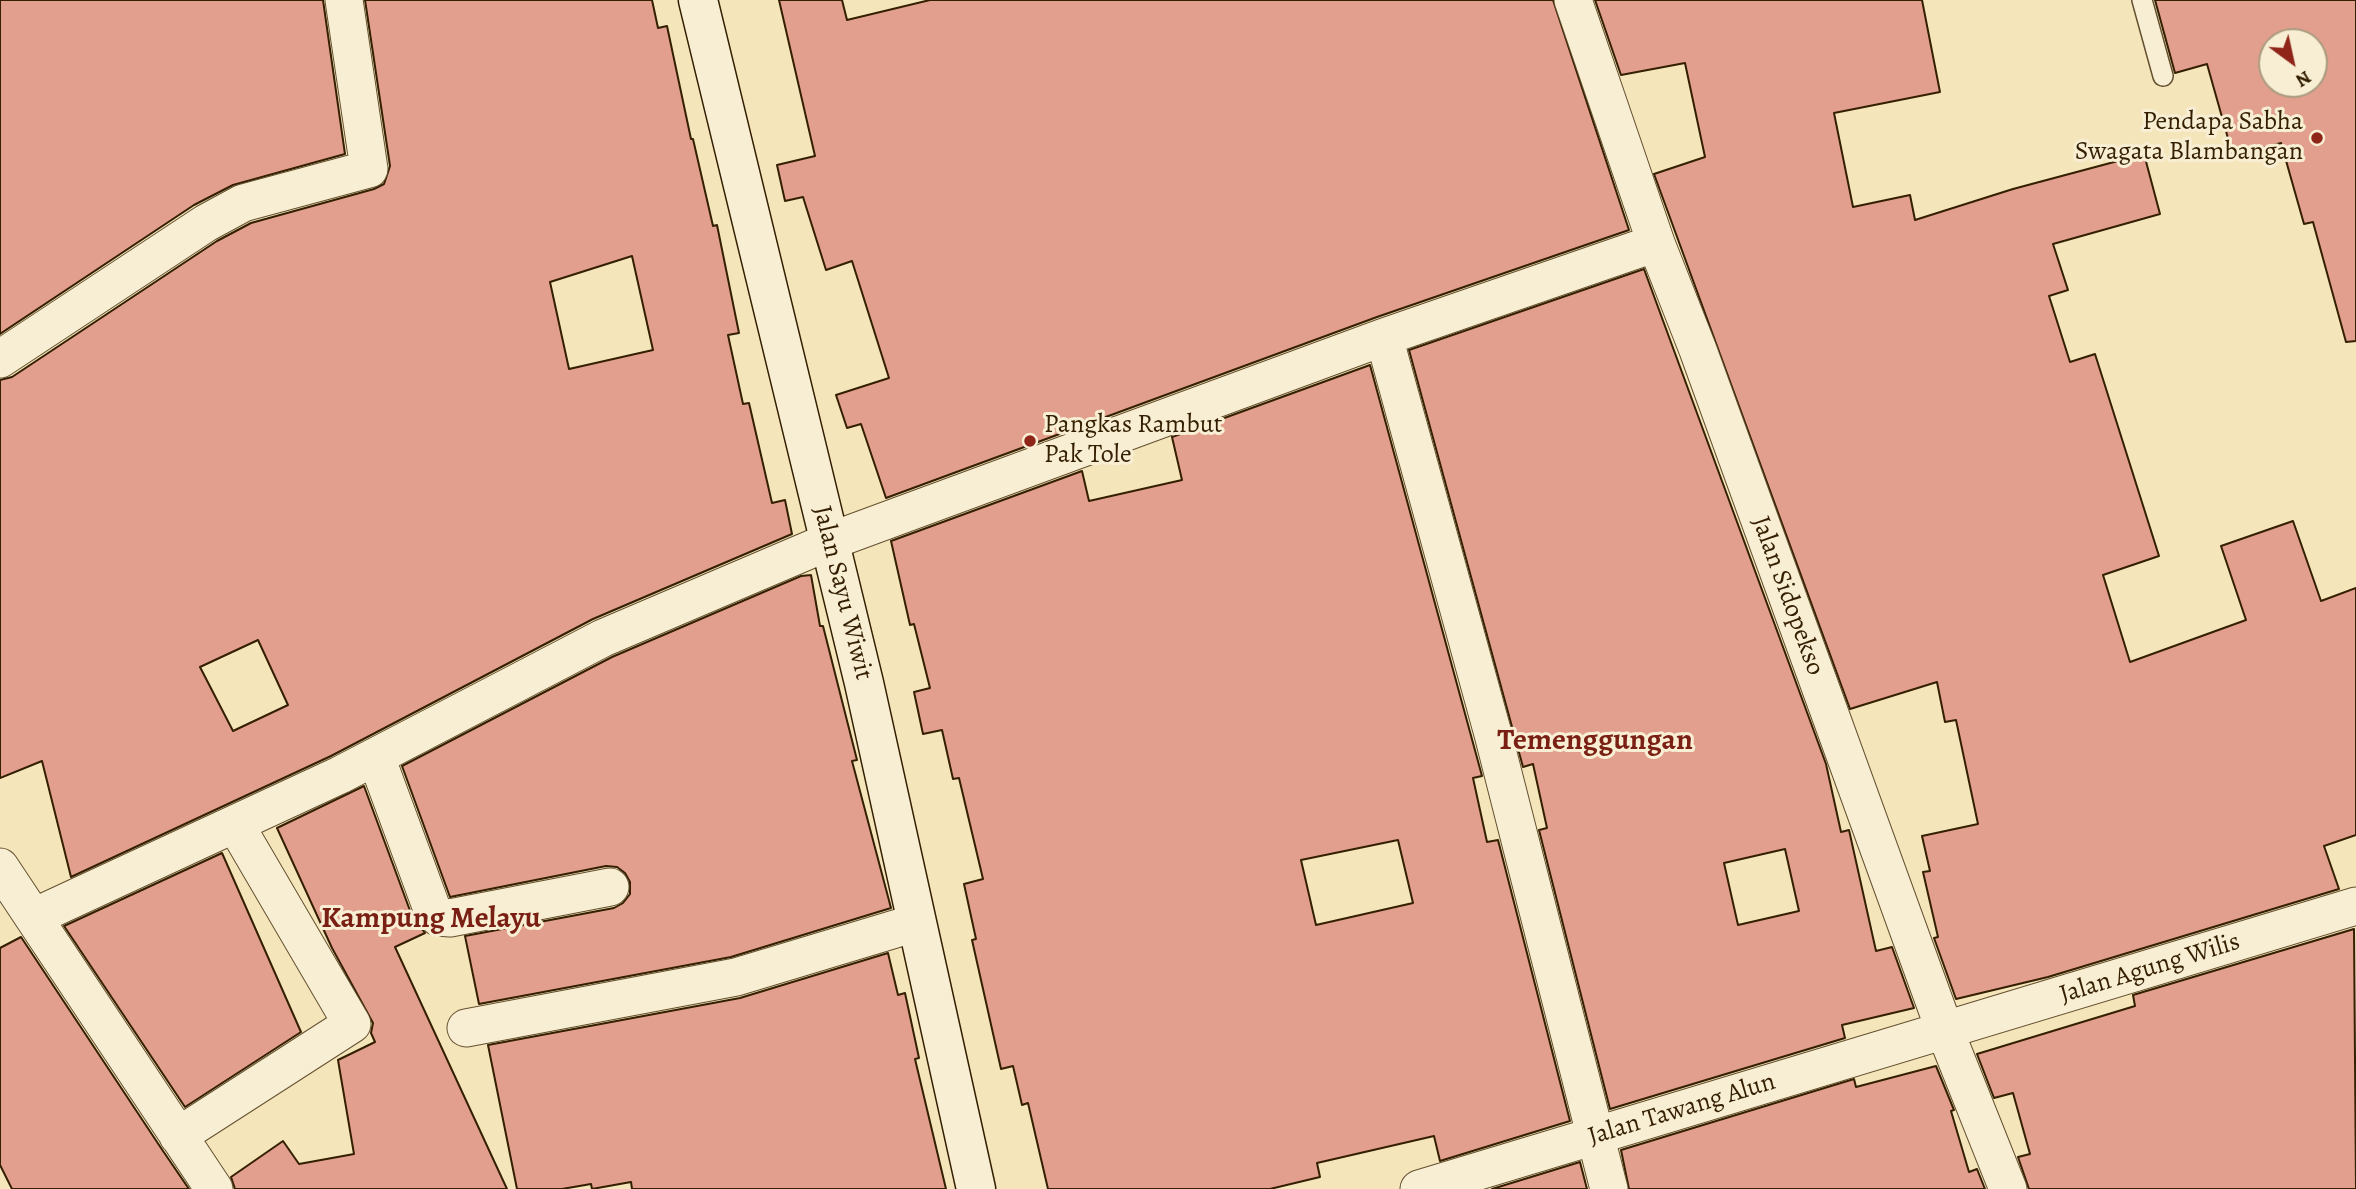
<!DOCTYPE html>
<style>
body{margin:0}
#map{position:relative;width:2356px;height:1189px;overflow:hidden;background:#f4e5bb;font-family:Alegreya,serif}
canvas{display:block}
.north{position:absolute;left:2258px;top:28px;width:70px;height:70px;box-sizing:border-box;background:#f8eed3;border:2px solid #aa9b7f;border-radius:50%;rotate:147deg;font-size:19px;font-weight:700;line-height:28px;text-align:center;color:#341f00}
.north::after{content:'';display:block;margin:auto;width:24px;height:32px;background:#8f2418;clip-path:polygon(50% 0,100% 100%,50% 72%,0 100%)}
</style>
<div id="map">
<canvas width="2356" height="1189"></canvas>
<div class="north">N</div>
</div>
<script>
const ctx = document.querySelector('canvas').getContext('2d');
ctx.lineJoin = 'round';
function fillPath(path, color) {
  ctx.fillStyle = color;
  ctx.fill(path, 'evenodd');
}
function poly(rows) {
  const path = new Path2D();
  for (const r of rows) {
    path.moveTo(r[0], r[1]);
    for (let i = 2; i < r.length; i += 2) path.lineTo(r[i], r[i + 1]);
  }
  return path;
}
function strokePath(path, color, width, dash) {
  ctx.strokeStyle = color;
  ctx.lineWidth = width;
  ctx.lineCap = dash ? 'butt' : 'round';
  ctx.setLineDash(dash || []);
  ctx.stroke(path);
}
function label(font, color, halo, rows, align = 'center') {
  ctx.font = font + ' Alegreya,serif';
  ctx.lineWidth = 6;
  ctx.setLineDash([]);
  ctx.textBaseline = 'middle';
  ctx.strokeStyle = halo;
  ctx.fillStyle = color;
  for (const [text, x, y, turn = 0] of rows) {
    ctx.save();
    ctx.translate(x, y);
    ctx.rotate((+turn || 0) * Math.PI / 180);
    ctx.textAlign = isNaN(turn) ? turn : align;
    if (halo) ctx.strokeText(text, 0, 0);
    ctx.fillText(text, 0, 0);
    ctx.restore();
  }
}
const building = poly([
 [0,0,323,0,345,154,233,185,194,205,0,334,0,0],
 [365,0,652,0,658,28,667,26,691,139,693,139,713,226,717,225,739,333,728,335,743,404,749,403,772,503,785,500,792,534,593,619,331,756,71,877,42,761,0,778,0,380,12,377,217,241,251,223,374,189,384,184,390,166,365,0],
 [632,256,653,350,569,369,550,282,632,256],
 [258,640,288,705,233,731,200,667,258,640],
 [779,0,842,0,847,20,930,0,1553,0,1629,230,1377,317,886,498,861,424,847,428,836,395,889,378,852,261,826,270,803,197,785,201,777,165,815,156,779,0],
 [1595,0,1922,0,1940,92,1834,113,1853,207,1910,195,1915,220,2013,189,2144,154,2160,214,2053,244,2068,290,2049,296,2070,362,2095,354,2159,556,2103,575,2130,662,2246,620,2221,546,2293,521,2321,601,2356,588,2356,835,2324,846,2339,889,2048,977,1956,999,1934,938,1938,937,1923,872,1930,871,1922,836,1978,824,1956,720,1945,722,1937,682,1850,709,1654,174,1705,157,1685,63,1621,75,1595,0],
 [2155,0,2356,0,2356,341,2346,342,2313,222,2304,224,2281,143,2233,156,2207,64,2175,73,2155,0],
 [2272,42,2314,42,2314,84,2272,84,2272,42],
 [1644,269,1826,764,1841,832,1849,830,1876,951,1892,947,1914,1008,1842,1025,1845,1038,1610,1109,1539,830,1547,828,1533,764,1523,767,1409,350,1644,269],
 [1785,849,1799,911,1738,925,1724,863,1785,849],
 [1370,365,1482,776,1473,778,1487,842,1498,840,1570,1121,1440,1161,1434,1136,1317,1163,1320,1177,1270,1189,1048,1189,1028,1103,1022,1105,1013,1066,1001,1069,972,940,976,939,964,884,983,879,959,778,953,779,942,730,923,734,914,692,930,688,914,624,910,625,891,541,1082,471,1089,501,1182,480,1172,437,1370,365],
 [1398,840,1413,903,1316,925,1301,860,1398,840],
 [811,575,820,626,823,626,857,760,852,761,891,908,731,957,479,1004,465,936,614,908,623,903,630,894,630,882,625,873,617,867,606,866,450,897,402,766,612,657,801,576,811,575],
 [364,786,412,916,425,933,395,947,507,1189,235,1189,231,1177,283,1141,299,1164,354,1154,338,1060,375,1042,371,1033,373,1023,332,948,277,828,364,786],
 [222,853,301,1032,185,1107,64,926,222,853],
 [2354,929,2356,1189,2029,1189,2018,1157,2030,1154,2013,1093,1994,1098,1977,1054,2135,1006,2133,995,2354,929],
 [21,937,161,1148,189,1189,12,1189,0,1165,0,948,21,937],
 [888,953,898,995,905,993,919,1058,915,1059,946,1189,632,1189,631,1182,592,1189,591,1184,562,1189,517,1189,488,1045,740,998,888,953],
 [1936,1066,1954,1110,1951,1111,1969,1172,1977,1169,1985,1189,1629,1189,1621,1150,1854,1079,1856,1087,1936,1066],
 [1580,1162,1587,1189,1492,1189,1580,1162]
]);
fillPath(building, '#e29f8e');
strokePath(building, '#341f00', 2);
const lane = poly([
 [2142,0,2163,76]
]);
const street = poly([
 [1573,0,1656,243,1698,350,1945,1031,2008,1189],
 [1384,337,1493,734,1609,1189],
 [0,359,206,223,243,203,369,169,344,0],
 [376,757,432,909,438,917,450,918,610,887],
 [0,867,214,1189],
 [34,917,340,775,603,638,828,542,1384,337,1656,243],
 [466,1028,736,977,915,923],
 [178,1136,352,1024,235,824],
 [1419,1189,2356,906]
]);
const secondary = poly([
 [698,0,864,683,976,1189]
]);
strokePath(lane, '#64502f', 22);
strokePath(street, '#64502f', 39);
strokePath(secondary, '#341f00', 41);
strokePath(lane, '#f8eed3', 19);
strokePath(street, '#f8eed3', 37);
strokePath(secondary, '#f8eed3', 38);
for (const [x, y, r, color] of [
 [2317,138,7,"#8f2418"],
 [1030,441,7,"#8f2418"]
]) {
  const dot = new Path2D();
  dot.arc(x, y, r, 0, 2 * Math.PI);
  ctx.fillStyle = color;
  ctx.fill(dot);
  strokePath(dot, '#f8eed3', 2.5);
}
label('26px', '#341f00', '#f8eed3', [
 ["Pendapa Sabha",2303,123],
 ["Swagata Blambangan",2303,153],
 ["Pangkas Rambut",1044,426,"left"],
 ["Pak Tole",1044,456,"left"]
], 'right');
label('26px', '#341f00', '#f8eed3', [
 ["Jalan Sayu Wiwit",842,593,76],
 ["Jalan Sidopekso",1787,596,70],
 ["Jalan Agung Wilis",2150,969,-17],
 ["Jalan Tawang Alun",1682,1110,-17]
]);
label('bold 30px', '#7a1f14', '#f8eed3', [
 ["Temenggungan",1595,742],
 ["Kampung Melayu",431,920]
]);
</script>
